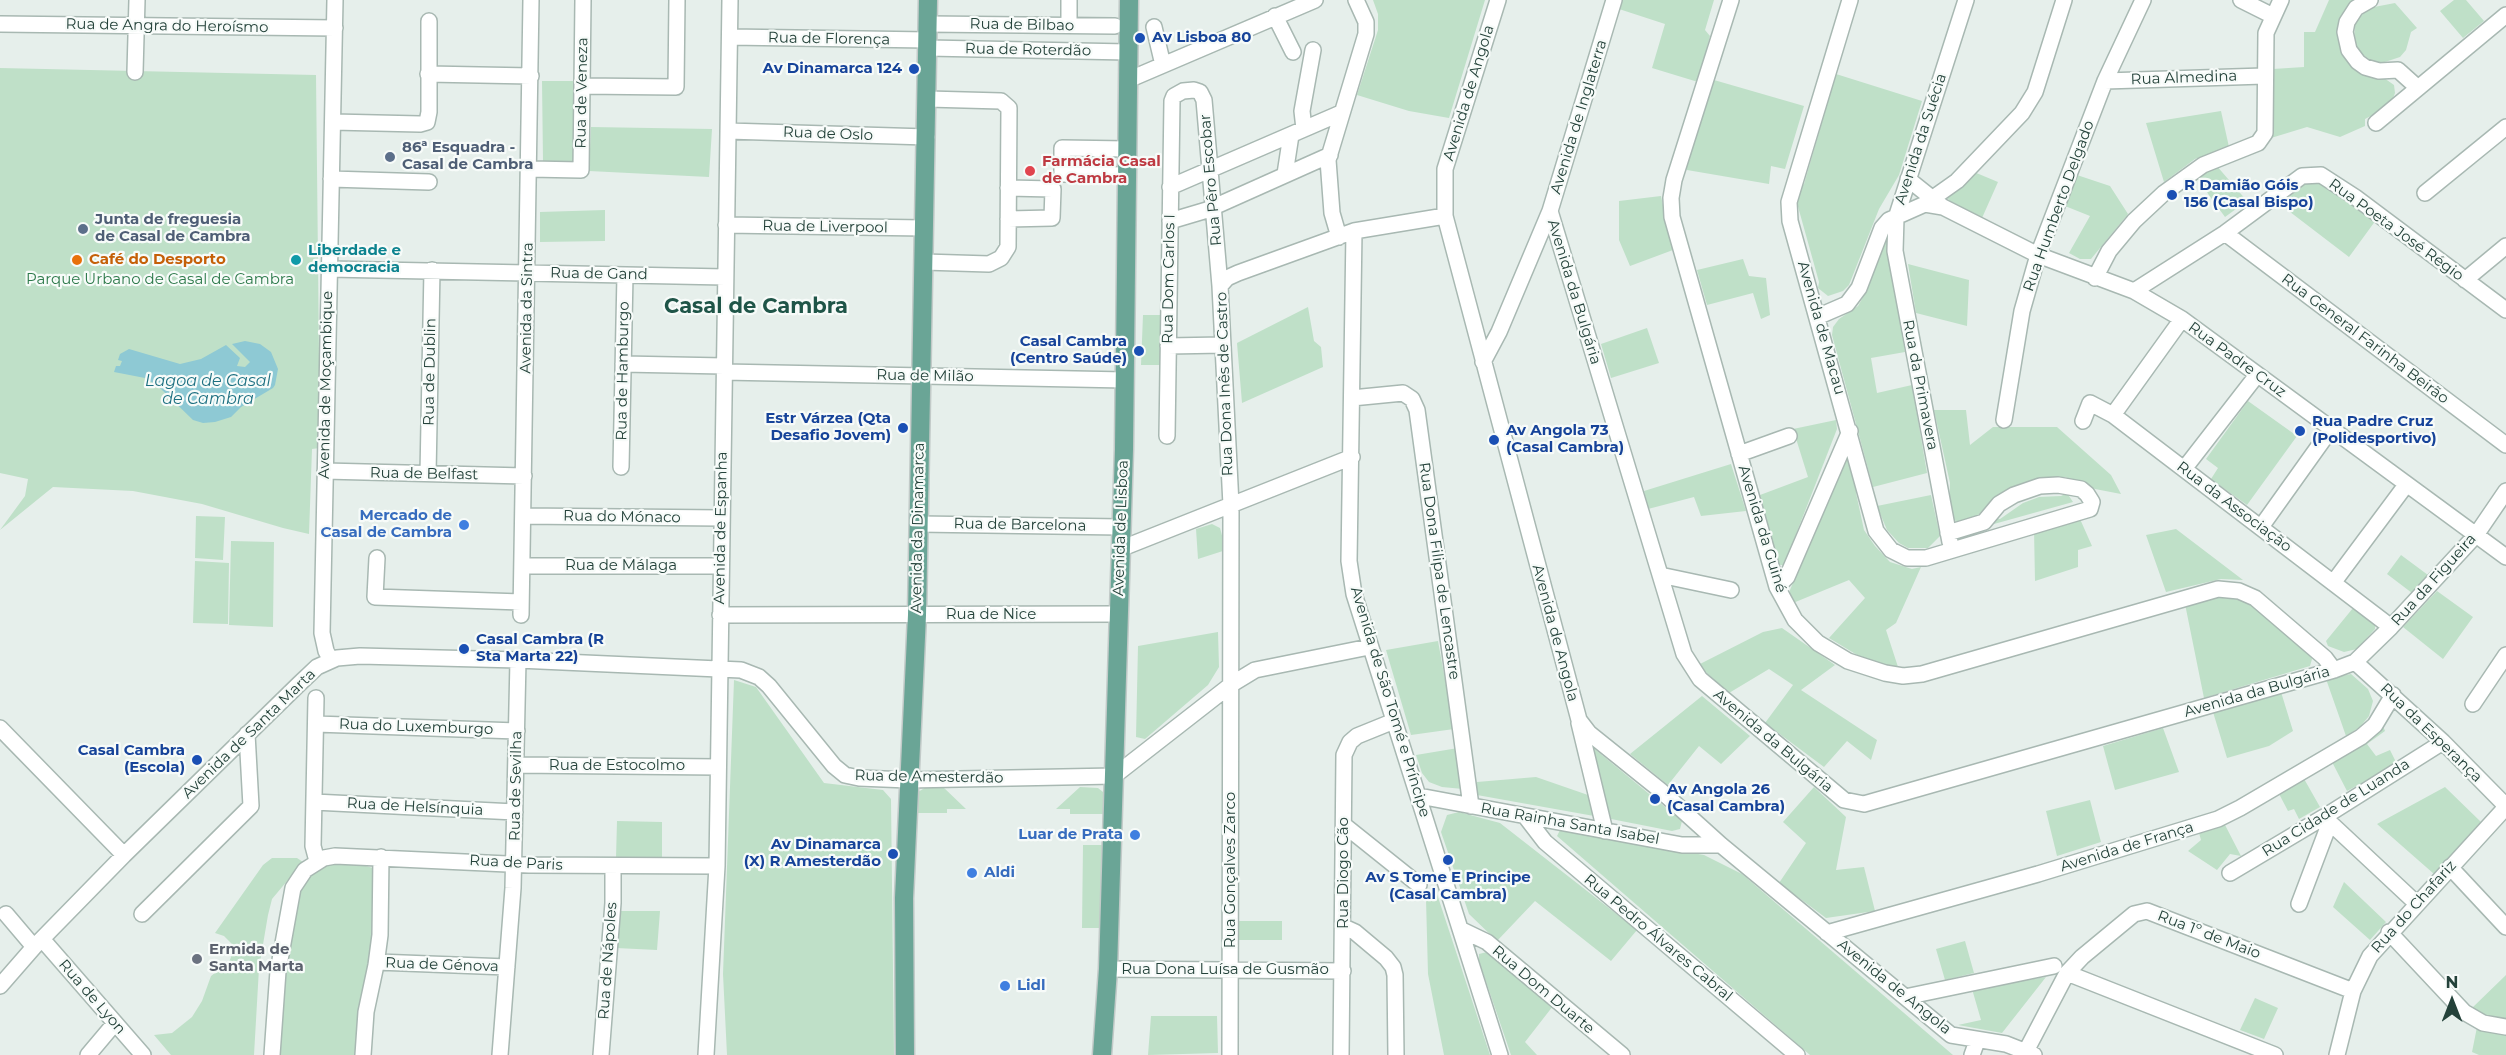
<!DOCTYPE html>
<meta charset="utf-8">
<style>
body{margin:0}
#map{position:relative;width:2506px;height:1055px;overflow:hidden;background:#e6efeb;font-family:Montserrat,sans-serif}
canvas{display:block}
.north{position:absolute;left:2422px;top:971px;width:60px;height:60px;-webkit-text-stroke:4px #f7fbf9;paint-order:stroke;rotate:0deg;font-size:16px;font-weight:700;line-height:24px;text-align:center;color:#24423a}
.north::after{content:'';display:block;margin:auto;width:21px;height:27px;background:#24423a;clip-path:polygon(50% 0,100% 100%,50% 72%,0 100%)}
</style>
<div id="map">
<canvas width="2506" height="1055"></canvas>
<div class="north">N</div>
</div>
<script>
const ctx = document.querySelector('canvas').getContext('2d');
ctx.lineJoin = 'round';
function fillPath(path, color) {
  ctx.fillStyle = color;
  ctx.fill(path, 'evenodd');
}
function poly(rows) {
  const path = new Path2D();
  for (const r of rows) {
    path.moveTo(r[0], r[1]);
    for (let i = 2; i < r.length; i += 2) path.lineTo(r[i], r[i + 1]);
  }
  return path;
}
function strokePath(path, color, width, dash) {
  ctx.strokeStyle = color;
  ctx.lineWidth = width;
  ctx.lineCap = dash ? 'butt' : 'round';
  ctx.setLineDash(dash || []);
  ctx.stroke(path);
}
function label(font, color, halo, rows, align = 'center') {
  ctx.font = font + ' Montserrat,sans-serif';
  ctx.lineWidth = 4.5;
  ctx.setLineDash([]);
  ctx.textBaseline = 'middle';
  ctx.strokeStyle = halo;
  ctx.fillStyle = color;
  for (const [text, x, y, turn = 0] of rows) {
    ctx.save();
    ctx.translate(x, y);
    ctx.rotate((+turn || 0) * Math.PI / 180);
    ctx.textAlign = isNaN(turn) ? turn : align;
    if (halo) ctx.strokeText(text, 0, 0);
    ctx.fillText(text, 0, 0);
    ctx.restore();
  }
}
fillPath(poly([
 [1373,0,1485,0,1449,118,1409,111,1357,95,1378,30,1378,14],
 [1622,0,1714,0,1705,30,1710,36,1698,82,1652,68,1665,24,1619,9],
 [2329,0,2353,0,2342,14,2338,24,2342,52,2372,76,2384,78,2394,85,2395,93,2390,106,2365,119,2365,126,2340,137,2307,127,2271,138,2273,69,2304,67,2304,32,2315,32],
 [2454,0,2466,0,2484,21,2463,38,2440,11],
 [2395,3,2417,28,2411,32,2406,50,2400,57,2382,63,2373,62,2358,51,2354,42,2355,22,2369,8],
 [0,68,316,75,320,448,312,449,309,534,283,528,202,504,133,491,53,487,0,530,25,496,28,479,0,473],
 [1836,74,1922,101,1899,175,1879,209,1849,285,1843,291,1828,296,1818,288,1819,282,1797,203,1799,188,1804,184],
 [1714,80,1804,106,1785,169,1771,166,1769,184,1687,170,1685,167],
 [542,81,574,81,575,161,543,161],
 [2221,111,2229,147,2195,159,2164,182,2146,123],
 [591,127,712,129,709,177,589,171],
 [2216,165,2247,201,2225,217,2195,176],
 [1974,172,1998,182,1982,218,1950,201,1947,198],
 [2077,175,2110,186,2128,214,2091,259,2080,259,2069,253,2090,216,2065,206],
 [2309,181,2316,181,2376,220,2349,257,2277,202],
 [1661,196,1673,250,1630,266,1619,240,1619,201],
 [605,210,605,241,540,242,540,212],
 [1884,238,1887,238,1905,352,1871,358,1877,393,1912,385,1927,473,1873,487,1832,335,1833,327,1839,319,1858,306,1866,292],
 [1743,259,1749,276,1766,278,1770,315,1761,319,1753,293,1707,305,1697,270],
 [1908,264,1969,280,1967,326,1916,313],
 [1308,307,1314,341,1321,347,1323,367,1242,403,1237,343],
 [1143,315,1165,315,1164,365,1141,365],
 [1647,328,1659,363,1611,378,1601,344],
 [2248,401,2297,436,2247,505,2211,479,2218,468,2206,459],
 [1934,410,1966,410,1970,445,1993,427,2057,427,2111,475,2121,494,2095,489,2065,477,2045,477,2023,483,1986,507,1977,516,1960,523,1954,520,1949,513,1950,483],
 [1836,420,1837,429,1784,565,1778,565,1760,495,1808,477,1793,429],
 [1845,458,1850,458,1859,487,1856,493,1864,530,1875,546,1890,562,1912,569,1921,567,1896,623,1886,630,1898,667,1867,661,1829,638,1865,598,1849,580,1793,603,1790,598,1790,590],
 [1731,464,1746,511,1701,516,1694,497,1648,509,1644,491],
 [2067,493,2073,502,1994,524,1995,518,2000,519,2023,503,2039,497,2061,496],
 [1931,495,1940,536,1928,548,1908,548,1899,543,1887,530,1877,506],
 [196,516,225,517,223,560,195,558],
 [2080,519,2092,546,2078,550,2078,567,2035,581,2034,530],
 [1212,524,1220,528,1226,550,1198,559,1196,529],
 [2176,529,2243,580,2221,579,2166,592,2146,535],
 [231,541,274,542,273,627,229,625],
 [2401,555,2428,575,2412,593,2387,574],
 [195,561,229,563,228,624,193,623],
 [2437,591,2473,617,2443,659,2403,627],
 [2214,597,2242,600,2250,604,2310,653,2312,659,2310,666,2204,698,2185,604],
 [2353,608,2375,622,2375,629,2357,649,2344,652,2328,646,2326,641],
 [1782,628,1835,665,1801,690,1877,740,1871,760,1847,741,1824,767,1765,723,1793,685,1769,669,1729,693,1698,665,1763,632],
 [1218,632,1219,667,1208,685,1145,739,1136,737,1138,646],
 [1438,641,1454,729,1411,735,1386,650],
 [2351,674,2368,689,2373,701,2369,716,2360,727,2346,736,2326,679],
 [734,680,756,687,824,783,883,790,891,799,894,1055,727,1055,723,974],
 [2281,692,2293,731,2269,746,2227,758,2213,712],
 [1702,696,1750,736,1721,764,1699,746,1668,785,1630,754],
 [2383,726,2385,731,2367,744,2376,756,2390,750,2397,764,2347,791,2331,760],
 [2163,728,2179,772,2115,790,2103,746],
 [1591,746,1682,821,1680,829,1672,831,1606,818],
 [1458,748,1463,789,1442,787,1429,782,1422,773,1416,755],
 [1536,777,1588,795,1594,816,1477,795,1477,782],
 [2303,777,2320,807,2299,819,2294,809,2288,811,2277,790],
 [928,786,942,786,966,809,947,809,947,813,917,813,918,792],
 [1080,787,1098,788,1103,792,1104,814,1070,814,1070,809,1056,809],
 [1814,787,1846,817,1836,870,1864,867,1875,911,1826,918,1779,883,1806,843,1783,822],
 [2445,787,2481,822,2434,874,2377,824],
 [2090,800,2101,842,2057,856,2046,811],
 [1459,812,1500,823,1637,930,1611,961,1535,901,1497,941,1469,914,1441,832,1447,815],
 [617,821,662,822,662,857,616,858],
 [2224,823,2241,856,2230,854,2217,870,2188,851,2201,840,2199,833],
 [1560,830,1704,855,1742,874,1953,1055,1810,1055,1557,836],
 [1083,845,1103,845,1101,928,1082,928],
 [272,858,297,858,303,862,272,899,268,915,259,968,254,1055,171,1055,154,1035,172,1033,192,1017,202,1001,211,976,229,962,234,950,231,943,224,936,215,933,263,865],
 [352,862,373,868,375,903,369,958,360,1004,356,1055,278,1055,283,971,297,900,307,877,328,863],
 [2344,882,2386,922,2370,940,2333,907],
 [1437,894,1490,1055,1444,1055,1428,974,1426,899],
 [619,911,660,911,657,950,616,948],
 [1238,921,1282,921,1282,940,1239,940],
 [1965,941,1974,973,1945,980,1936,949],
 [1487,952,1553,1006,1525,1042,1537,1055,1511,1055,1479,961,1479,954],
 [2506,975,2506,1020,2478,1014,2472,1008],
 [2046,977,2002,1033,1958,1025,1981,1020,1972,989],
 [2255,998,2278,1008,2264,1039,2240,1030],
 [1151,1016,1217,1016,1218,1053,1148,1055],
 [2477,1027,2506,1034,2506,1055,2479,1055,2472,1052]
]), '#bfe0c8');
fillPath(poly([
 [245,341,260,344,271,352,278,369,275,385,273,388,241,407,231,417,215,422,203,423,193,420,159,387,145,378,114,372,116,366,120,366,122,361,118,360,120,354,129,349,180,364,201,359,226,345,240,358,237,366,245,367,250,362,232,344]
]), '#8ec9d4');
const minor = poly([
 [1498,0,1445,169,1445,216,1579,720,1589,733,1660,790,1721,845,1951,1035,2006,1044,2034,1055],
 [1731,0,1674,180,1671,198,1672,217,1777,587,1795,620,1818,643,1848,661,1885,673,1903,676,1922,674,2218,589,2239,591,2255,598,2325,658,2334,670],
 [1850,0,1789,202,1790,221,1876,531,1891,550,1907,558,1926,558,2090,509,2092,502,2087,494,2081,489,2058,485,2040,486,2014,495,1999,504,1984,522,1948,533],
 [2241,0,2273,16],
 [2370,0,2356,8,2347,22,2345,32,2349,50,2358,62,2365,67,2379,71,2398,70,2418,88],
 [1275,16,1293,52],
 [0,24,335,28],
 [928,24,1115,26],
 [1069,25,1069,0],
 [1154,27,1163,65],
 [730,37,928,40],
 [928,48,1128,52],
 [135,72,137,0],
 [428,74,531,76],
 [1128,80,1315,0],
 [2105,81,2264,76],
 [582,86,676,87,677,0],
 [333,122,420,124,427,122,429,112,429,21],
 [2376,123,2506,15],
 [1304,129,1302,111,1313,50],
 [728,131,927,137],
 [530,169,581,170,583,0],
 [1285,174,1291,135],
 [1127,175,1062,174,1062,148,1127,149],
 [331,179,429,182],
 [1908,179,1943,207,2038,255,2134,291,2182,319,2506,557],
 [1170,187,1341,113],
 [2425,193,2506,127],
 [1933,198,1957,181,2022,113,2035,92,2064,0],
 [1550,211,1684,654,1700,679,1844,800,1864,804,2334,670,2355,662,2391,627,2476,535,2506,491],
 [1008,219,1052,218,1053,189,1008,188],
 [1170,221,1207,210,1330,155],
 [726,225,924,228],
 [1354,231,1349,561,1354,594,1500,1055],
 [2225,233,2506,445],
 [1339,237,1332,213,1328,160,1366,34,1366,22,1356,0],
 [924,262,989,264,1001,258,1008,247,1009,108,1001,101,928,99],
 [329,269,725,277],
 [2095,278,2109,251,2134,221,2164,193,2203,165,2258,143,2265,133,2266,33,2281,0],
 [2465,280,2506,246],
 [2134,291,2225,233,2302,176,2321,175,2355,197,2506,310],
 [1817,317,1847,304,1859,288,1882,228,1889,220,1925,204,1943,207],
 [1168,346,1223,345],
 [1483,362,1499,332,1550,211,1614,0],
 [623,364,724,366],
 [724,372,1125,380],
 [1352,398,1403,393,1412,399,1417,410,1471,806],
 [2113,415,2182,319],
 [2004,420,2022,311,2038,255,2105,81,2143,0],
 [2083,421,2090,403,2113,415,2391,627],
 [1167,436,1172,101,1174,96,1183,91,1194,90,1200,92,1204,100,1220,286],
 [1739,454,1789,436],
 [621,467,625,275],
 [2184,469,2257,375],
 [325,471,524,476],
 [428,474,432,270],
 [523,516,721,518],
 [919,524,1121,527],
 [2261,527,2331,429],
 [1950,542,1895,251,1896,218,1966,0],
 [1120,549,1352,457],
 [377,558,375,597,521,602],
 [522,566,721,566],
 [1660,575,1731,590],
 [2333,583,2406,485],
 [1777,587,1787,577,1850,431],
 [521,615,531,0],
 [720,615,1119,614],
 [331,660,326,651,322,633,335,0],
 [2355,662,2443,742,2506,806],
 [316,698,313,846,317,861],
 [2473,704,2506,655],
 [1579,723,1605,831],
 [316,724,517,731],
 [0,728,124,855],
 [516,765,718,767],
 [1419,796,1682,845,1721,845],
 [314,802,515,812],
 [1525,816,1545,842,1797,1055],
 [2324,817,2416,903],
 [1344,825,1419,885],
 [2450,867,2506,927],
 [2230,873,2324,817,2443,742],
 [2299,904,2330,822],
 [6,914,34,947],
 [142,914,251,806,247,734],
 [1344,927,1355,932,1386,958,1393,967,1395,975,1396,1055],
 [1462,930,1487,942,1622,1055],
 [2389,932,2464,1012,2483,1023,2506,1027],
 [1827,933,2038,874,2218,819,2240,808,2361,737,2375,725,2393,695],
 [42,939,143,1055],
 [377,962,507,967],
 [1108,969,1343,971],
 [2067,973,2275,1055],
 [0,986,34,947,124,855,299,684,317,667,337,658,360,656,518,660,741,670,759,677,769,686,834,766,845,775,859,778,908,780,1114,776,1232,684,1255,670,1369,647],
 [1905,997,2054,966],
 [88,1055,115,1023],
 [272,1055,278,971,293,888,305,870,324,858,335,856,529,865,717,866],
 [363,1055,366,1012,376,965,380,935,381,857],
 [500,1055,513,888,518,660],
 [601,1055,613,903,613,866],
 [706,1055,717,866,730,0],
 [1230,1055,1231,505,1220,286,1227,278,1238,273,1354,231,1445,216],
 [1341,1055,1344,755,1350,742,1357,736,1394,721],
 [1972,1055,1977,1041],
 [2024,1055,2067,973,2082,957,2134,914,2147,911,2353,991],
 [2337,1055,2353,991,2370,956,2506,807]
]);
const major = poly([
 [905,1055,904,898,917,615,928,0],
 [1102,1055,1108,969,1124,449,1129,0]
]);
strokePath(minor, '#a8b8b2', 18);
strokePath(major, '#c2cac8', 21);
strokePath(minor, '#fff', 15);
strokePath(major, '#6aa596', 18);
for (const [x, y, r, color] of [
 [1140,38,6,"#1a4fb4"],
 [914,69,6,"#1a4fb4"],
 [390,157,6,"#5c6f8a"],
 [1030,171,6,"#e0444e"],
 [2172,195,6,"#1a4fb4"],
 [83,229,6,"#5c6f8a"],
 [77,260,6,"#e8710a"],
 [296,260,6,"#0f9aa8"],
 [1139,351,6,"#1a4fb4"],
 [903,428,6,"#1a4fb4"],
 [2300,431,6,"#1a4fb4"],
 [1494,440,6,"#1a4fb4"],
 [464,525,6,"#3f7fe0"],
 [464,649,6,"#1a4fb4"],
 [197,760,6,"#1a4fb4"],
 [1655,799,6,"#1a4fb4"],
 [1135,835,6,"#3f7fe0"],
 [893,854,6,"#1a4fb4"],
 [1448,860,6,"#1a4fb4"],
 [972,873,6,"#3f7fe0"],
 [197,959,6,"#6b7280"],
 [1005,986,6,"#3f7fe0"]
]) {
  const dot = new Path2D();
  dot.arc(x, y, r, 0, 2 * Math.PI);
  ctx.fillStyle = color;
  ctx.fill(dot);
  strokePath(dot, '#f7fbf9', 2);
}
label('15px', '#24423a', '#f7fbf9', [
 ["Rua de Bilbao",1022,25,1],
 ["Rua de Angra do Heroísmo",167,26,1],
 ["Rua de Florença",829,39,1],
 ["Rua de Roterdão",1028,50,1],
 ["Rua Almedina",2184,78,-2],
 ["Rua de Veneza",582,93,-89],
 ["Avenida de Angola",1469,93,-73],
 ["Avenida de Inglaterra",1579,117,-73],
 ["Rua de Oslo",828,134,2],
 ["Avenida da Suécia",1921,139,-72],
 ["Rua Pêro Escobar",1211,180,-95],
 ["Rua Humberto Delgado",2059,206,-70],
 ["Rua de Liverpool",825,227,1],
 ["Rua Poeta José Régio",2396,230,36],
 ["Rua de Gand",599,274,1],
 ["Rua Dom Carlos I",1169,279,-89],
 ["Avenida da Bulgária",1574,292,73],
 ["Avenida da Sintra",527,308,-89],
 ["Avenida de Macau",1821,328,74],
 ["Rua General Farinha Beirão",2365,339,37],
 ["Rua Padre Cruz",2237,360,36],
 ["Rua de Hamburgo",623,371,-89],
 ["Rua de Dublin",430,372,-89],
 ["Rua de Milão",925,376,1],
 ["Rua Dona Inês de Castro",1225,384,-92],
 ["Avenida de Moçambique",326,385,-89],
 ["Rua da Primavera",1920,385,79],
 ["Rua de Belfast",424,474,1],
 ["Rua da Associação",2234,507,37],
 ["Rua do Mónaco",622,517,1],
 ["Rua de Barcelona",1020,525,1],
 ["Avenida de Espanha",721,528,-89],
 ["Avenida da Dinamarca",918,528,-89],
 ["Avenida de Lisboa",1121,528,-88],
 ["Avenida da Guiné",1762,529,73],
 ["Rua de Málaga",621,566],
 ["Rua Dona Filipa de Lencastre",1439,571,82],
 ["Rua da Figueira",2434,580,-48],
 ["Rua de Nice",991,615],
 ["Avenida de Angola",1555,633,75],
 ["Avenida da Bulgária",2257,692,-16],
 ["Avenida de São Tomé e Príncipe",1390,702,73],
 ["Rua do Luxemburgo",416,727,2],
 ["Rua da Esperança",2431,733,44],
 ["Avenida de Santa Marta",249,734,-44],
 ["Avenida da Bulgária",1773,741,40],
 ["Rua de Estocolmo",617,766],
 ["Rua de Amesterdão",929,777,1],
 ["Rua de Sevilha",516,786,-89],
 ["Rua de Helsínquia",415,807,3],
 ["Rua Cidade de Luanda",2336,808,-32],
 ["Rua Rainha Santa Isabel",1570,824,10],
 ["Avenida de França",2127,847,-17],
 ["Rua de Paris",516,863,3],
 ["Rua Gonçalves Zarco",1231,870,-90],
 ["Rua Diogo Cão",1344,873,-90],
 ["Rua do Chafariz",2414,907,-48],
 ["Rua 1º de Maio",2209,935,21],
 ["Rua Pedro Álvares Cabral",1658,938,40],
 ["Rua de Nápoles",608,961,-86],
 ["Rua de Génova",442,965,2],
 ["Rua Dona Luísa de Gusmão",1225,970],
 ["Avenida de Angola",1894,987,39],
 ["Rua Dom Duarte",1543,990,40],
 ["Rua de Lyon",92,997,49]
]);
label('bold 15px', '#164399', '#f7fbf9', [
 ["Av Lisboa 80",1152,38],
 ["Av Dinamarca 124",902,69,"right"],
 ["R Damião Góis",2184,186],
 ["156 (Casal Bispo)",2184,203],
 ["Casal Cambra",1127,342,"right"],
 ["(Centro Saúde)",1127,359,"right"],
 ["Estr Várzea (Qta",891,419,"right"],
 ["Desafio Jovem)",891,436,"right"],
 ["Rua Padre Cruz",2312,422],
 ["(Polidesportivo)",2312,439],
 ["Av Angola 73",1506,431],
 ["(Casal Cambra)",1506,448],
 ["Casal Cambra (R",476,640],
 ["Sta Marta 22)",476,657],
 ["Casal Cambra",185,751,"right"],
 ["(Escola)",185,768,"right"],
 ["Av Angola 26",1667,790],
 ["(Casal Cambra)",1667,807],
 ["Av Dinamarca",881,845,"right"],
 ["(X) R Amesterdão",881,862,"right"],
 ["Av S Tome E Principe",1448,878,"center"],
 ["(Casal Cambra)",1448,895,"center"]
], 'left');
label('bold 15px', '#4e5e75', '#f7fbf9', [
 ["86ª Esquadra -",402,148],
 ["Casal de Cambra",402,165],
 ["Junta de freguesia",95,220],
 ["de Casal de Cambra",95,237]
], 'left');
label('bold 15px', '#be3a42', '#f7fbf9', [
 ["Farmácia Casal",1042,162],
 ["de Cambra",1042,179]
], 'left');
label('bold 15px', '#0d838f', '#f7fbf9', [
 ["Liberdade e",308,251],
 ["democracia",308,268]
], 'left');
label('bold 15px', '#c56008', '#f7fbf9', [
 ["Café do Desporto",89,260]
], 'left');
label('15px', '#2d7a4b', '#f7fbf9', [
 ["Parque Urbano de Casal de Cambra",160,280]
]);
label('bold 15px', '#366cbe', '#f7fbf9', [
 ["Mercado de",452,516],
 ["Casal de Cambra",452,533],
 ["Luar de Prata",1123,835],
 ["Aldi",984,873,"left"],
 ["Lidl",1017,986,"left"]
], 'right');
label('bold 15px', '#5b616d', '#f7fbf9', [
 ["Ermida de",209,950],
 ["Santa Marta",209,967]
], 'left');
label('italic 16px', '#1c6f80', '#f7fbf9', [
 ["Lagoa de Casal",208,381],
 ["de Cambra",208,399]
]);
label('bold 21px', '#1f5548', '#f7fbf9', [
 ["Casal de Cambra",756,307]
]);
</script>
